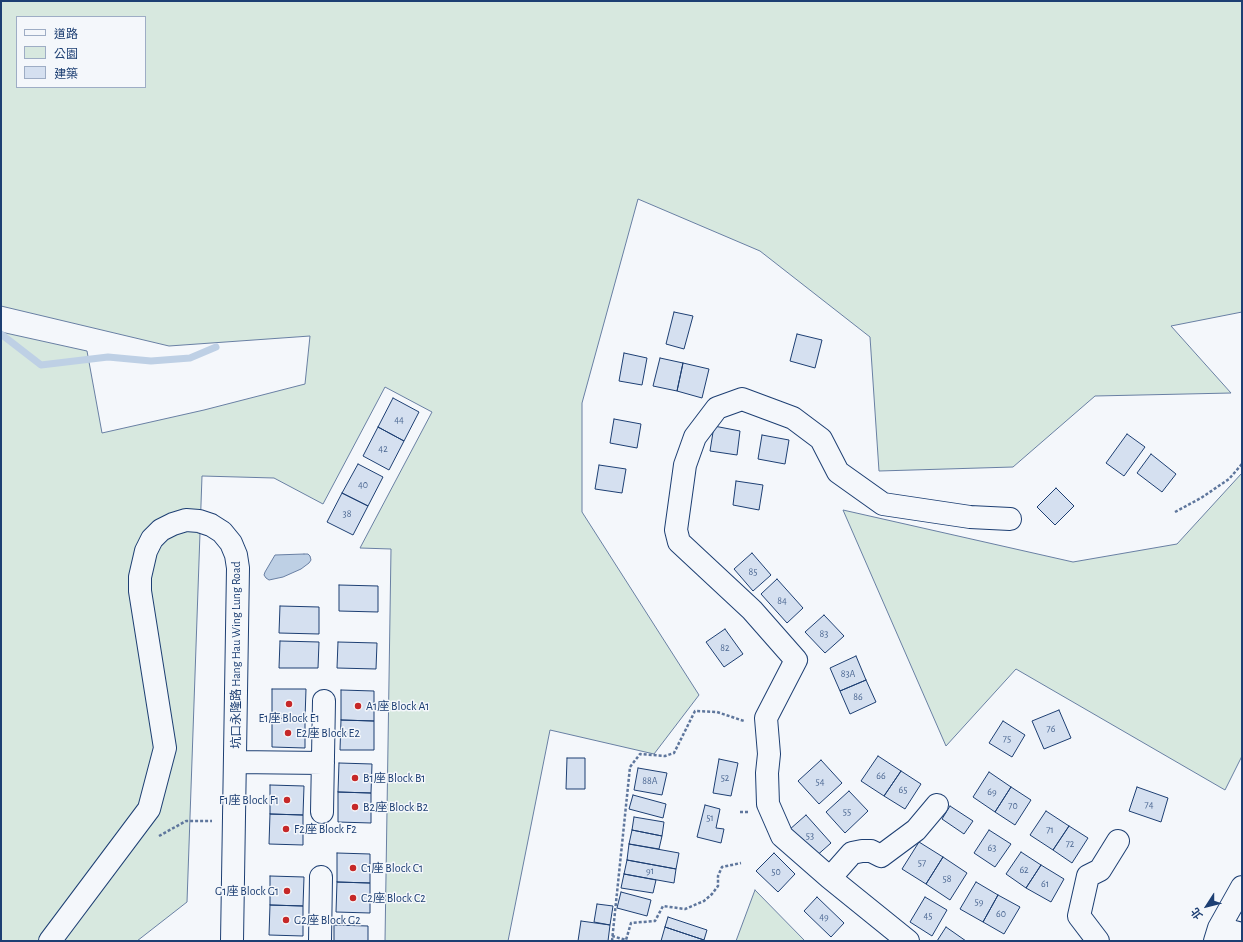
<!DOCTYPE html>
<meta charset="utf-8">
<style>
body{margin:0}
#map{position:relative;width:1243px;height:942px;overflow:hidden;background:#f4f7fb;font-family:"Alegreya Sans","Noto Sans TC",sans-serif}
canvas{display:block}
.frame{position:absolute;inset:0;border:2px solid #1d3f73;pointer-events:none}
.legend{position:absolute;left:16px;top:16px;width:130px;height:72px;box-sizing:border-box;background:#f4f7fb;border:1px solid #9eadc5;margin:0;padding:5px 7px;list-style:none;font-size:12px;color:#1d3f73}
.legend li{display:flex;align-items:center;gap:8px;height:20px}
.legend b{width:20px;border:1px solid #9eadc5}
.north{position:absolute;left:1187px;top:886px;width:40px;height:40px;-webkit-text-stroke:3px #f4f7fb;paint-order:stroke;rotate:234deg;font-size:11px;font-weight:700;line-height:16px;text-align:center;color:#1d3f73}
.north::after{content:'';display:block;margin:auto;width:14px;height:18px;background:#1d3f73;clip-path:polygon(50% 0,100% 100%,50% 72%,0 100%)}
</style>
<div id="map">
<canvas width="1243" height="942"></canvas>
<div class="frame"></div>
<ul class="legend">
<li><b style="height:5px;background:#f4f7fb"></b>道路</li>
<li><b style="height:11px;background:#d7e8df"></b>公園</li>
<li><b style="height:11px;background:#d5e0f0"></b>建築</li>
</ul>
<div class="north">北</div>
</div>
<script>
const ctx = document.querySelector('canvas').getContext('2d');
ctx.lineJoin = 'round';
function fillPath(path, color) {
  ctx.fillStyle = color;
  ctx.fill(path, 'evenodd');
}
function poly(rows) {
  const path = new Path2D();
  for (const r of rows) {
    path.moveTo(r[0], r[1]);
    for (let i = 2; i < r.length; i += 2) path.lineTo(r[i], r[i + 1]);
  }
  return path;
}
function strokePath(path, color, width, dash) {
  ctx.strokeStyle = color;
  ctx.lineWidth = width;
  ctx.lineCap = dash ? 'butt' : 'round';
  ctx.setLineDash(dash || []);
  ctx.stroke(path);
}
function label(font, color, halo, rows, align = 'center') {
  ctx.font = font + ' "Alegreya Sans","Noto Sans TC",sans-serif';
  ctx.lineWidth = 3;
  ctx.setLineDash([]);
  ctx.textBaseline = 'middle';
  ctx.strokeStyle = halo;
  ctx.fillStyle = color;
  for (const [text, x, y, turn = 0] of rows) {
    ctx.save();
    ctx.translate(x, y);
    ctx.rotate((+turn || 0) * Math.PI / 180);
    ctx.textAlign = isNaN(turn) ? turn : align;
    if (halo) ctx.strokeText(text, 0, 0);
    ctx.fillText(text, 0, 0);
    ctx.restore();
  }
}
const green = poly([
 [1,1,1242,1,1242,312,1171,326,1231,393,1095,396,1013,467,879,471,870,337,760,251,638,199,582,403,582,512,699,695,654,754,550,730,508,941,385,941,391,549,360,548,432,412,385,387,323,504,274,478,202,476,187,902,137,941,1,941,1,332,87,351,102,433,204,410,305,384,310,336,169,346,1,306,1,1],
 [17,17,145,17,145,87,17,87,17,17],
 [1242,473,1242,756,1225,790,1016,669,946,746,843,510,1073,562,1177,544,1242,473],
 [755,890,805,941,736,941,755,890]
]);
fillPath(green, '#d7e8df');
strokePath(green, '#687fa3', 1);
const water = poly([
 [304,554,308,554,310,556,311,560,309,563,301,569,283,577,269,580,266,578,264,575,265,572,275,555,304,554]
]);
fillPath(water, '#bed0e5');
strokePath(water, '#687fa3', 1);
strokePath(poly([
 [1,334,41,365,108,357,151,361,190,358,216,347]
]), '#bed0e5', 7);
const building = poly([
 [674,312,693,316,684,349,666,344,674,312],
 [797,334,822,340,815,368,790,361,797,334],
 [624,353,647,358,642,385,619,381,624,353],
 [660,358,683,363,677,391,653,386,660,358],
 [683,363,709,369,702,398,677,391,683,363],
 [393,398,419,412,404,441,378,427,393,398],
 [614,419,641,424,637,448,610,443,614,419],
 [714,426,740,431,737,455,710,451,714,426],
 [378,427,404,441,389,470,363,456,378,427],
 [1127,434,1145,447,1124,476,1106,463,1127,434],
 [762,435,789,440,785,464,758,459,762,435],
 [1151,454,1176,474,1162,492,1137,473,1151,454],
 [358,464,383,477,368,506,342,493,358,464],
 [599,465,626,469,622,493,595,489,599,465],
 [736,481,763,485,759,510,733,505,736,481],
 [1056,488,1074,506,1055,525,1037,507,1056,488],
 [342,493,368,506,353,535,327,522,342,493],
 [752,553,771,575,753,591,734,569,752,553],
 [777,579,803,608,787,623,761,594,777,579],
 [339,585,378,586,378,612,339,611,339,585],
 [280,606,319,607,319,634,279,633,280,606],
 [824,615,844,636,825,653,805,632,824,615],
 [725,629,743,654,724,667,706,642,725,629],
 [280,641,319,642,318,668,279,668,280,641],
 [338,642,377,643,376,669,337,668,338,642],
 [856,656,866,680,840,691,830,668,856,656],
 [866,680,876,702,850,714,840,691,866,680],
 [272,689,306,689,305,719,272,718,272,689],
 [341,690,374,691,374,721,341,720,341,690],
 [1059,710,1071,738,1044,749,1032,721,1059,710],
 [272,718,305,719,305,748,272,747,272,718],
 [341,720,374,721,374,750,340,750,341,720],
 [1003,721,1025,735,1012,757,989,743,1003,721],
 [878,756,901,771,884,796,861,781,878,756],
 [567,758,585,758,585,789,566,789,567,758],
 [719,759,738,763,731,796,713,793,719,759],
 [821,760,842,783,819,804,798,781,821,760],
 [339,763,372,764,371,793,338,792,339,763],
 [638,768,667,773,662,795,634,790,638,768],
 [901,771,921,784,905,809,884,796,901,771],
 [989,772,1011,787,995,812,973,797,989,772],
 [270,785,304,786,303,815,270,814,270,785],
 [1011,787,1031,800,1015,825,995,812,1011,787],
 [1137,787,1168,798,1161,822,1129,811,1137,787],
 [849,791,868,811,845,833,826,812,849,791],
 [338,792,371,793,371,823,338,822,338,792],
 [633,795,666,804,663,818,629,809,633,795],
 [705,805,720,809,716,828,724,829,721,843,697,837,705,805],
 [950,806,973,821,964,834,942,819,950,806],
 [1046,811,1069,826,1053,850,1030,835,1046,811],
 [270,814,303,815,303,845,269,844,270,814],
 [806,815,831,843,814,858,789,830,806,815],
 [634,817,664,822,662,836,632,830,634,817],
 [1069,826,1088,838,1072,863,1053,850,1069,826],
 [632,830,662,836,659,849,629,844,632,830],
 [989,830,1011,844,995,867,974,853,989,830],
 [919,842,943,857,926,884,902,869,919,842],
 [629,844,679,853,676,869,627,860,629,844],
 [1021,852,1041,865,1026,888,1006,874,1021,852],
 [337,853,370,854,370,883,337,882,337,853],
 [774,853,795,874,778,892,756,871,774,853],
 [943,857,967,873,950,900,926,884,943,857],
 [627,860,676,869,674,883,624,874,627,860],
 [1041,865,1064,879,1051,902,1026,888,1041,865],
 [624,874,656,880,653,893,621,888,624,874],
 [270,876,304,877,303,906,270,905,270,876],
 [337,882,370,883,370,913,336,912,337,882],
 [976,882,998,895,983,922,960,909,976,882],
 [621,892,651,900,647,916,617,908,621,892],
 [998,895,1020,907,1004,934,983,922,998,895],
 [817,897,844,923,831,937,804,911,817,897],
 [925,897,947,910,932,936,910,922,925,897],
 [597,904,613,906,610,925,594,922,597,904],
 [270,905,303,906,303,936,269,935,270,905],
 [668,917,707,930,704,940,665,927,668,917],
 [581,921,610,925,608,941,578,941,581,921],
 [334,925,368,926,368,941,334,941,334,925],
 [665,927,704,940,703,941,661,941,665,927],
 [946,927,966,941,937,941,946,927]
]);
fillPath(building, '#d5e0f0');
strokePath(building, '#1d3f73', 1);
const minor = poly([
 [235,762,323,763],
 [322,812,324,701],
 [830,878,852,853,862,851,871,851,881,856,916,830,937,805],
 [1219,928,1242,934],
 [50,941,149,809,165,748,140,591,140,577,146,551,152,539,161,530,173,524,186,520,199,521,211,525,222,532,231,543,236,555,238,568,232,941],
 [320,941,321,877],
 [908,941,830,878,782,836,768,804,767,773,769,754,766,718,796,660,752,610,679,542,676,530,685,465,695,437,717,408,742,399,793,418,821,439,838,472,883,504,970,517,1010,519],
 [1098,941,1079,916,1088,876,1100,870,1118,841],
 [1215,941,1219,928,1242,887]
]);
strokePath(minor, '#1d3f73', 24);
strokePath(poly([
 [1175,512,1201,498,1229,479,1242,464],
 [740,812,748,812],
 [159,836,186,821,212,821],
 [612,936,626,940,631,923,655,921,663,906,685,909,704,901,712,894,718,886,718,876,722,867,741,863],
 [612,941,630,767,640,754,665,756,674,753,695,711,717,712,744,721]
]), '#5e769c', 2.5, [3, 2]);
strokePath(minor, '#f4f7fb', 22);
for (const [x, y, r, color] of [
 [289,704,4,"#c62828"],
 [358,706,4,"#c62828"],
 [288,733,4,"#c62828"],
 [355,778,4,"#c62828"],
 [287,800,4,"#c62828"],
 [355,807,4,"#c62828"],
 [286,829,4,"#c62828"],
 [353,868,4,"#c62828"],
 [287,891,4,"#c62828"],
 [353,898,4,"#c62828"],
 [286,920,4,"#c62828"]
]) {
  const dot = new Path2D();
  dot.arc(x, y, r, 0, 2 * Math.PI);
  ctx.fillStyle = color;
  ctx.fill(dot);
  strokePath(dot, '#f4f7fb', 1.5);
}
label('10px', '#4b6792', null, [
 ["44",399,420],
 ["42",383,449],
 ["40",363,485],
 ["38",347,514],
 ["85",753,572],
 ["84",782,601],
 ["83",824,634],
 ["82",725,648],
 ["83A",848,674],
 ["86",858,697],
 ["76",1051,729],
 ["75",1007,739],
 ["66",881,776],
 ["52",725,778],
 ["88A",650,781],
 ["54",820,782],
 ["65",903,790],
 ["69",992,792],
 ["74",1149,805],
 ["70",1013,806],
 ["55",847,812],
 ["51",710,818],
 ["71",1050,830],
 ["53",810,836],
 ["72",1070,844],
 ["63",992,848],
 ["57",922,863],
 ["62",1024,870],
 ["91",650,871],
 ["50",776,872],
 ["58",947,879],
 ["61",1045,884],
 ["59",979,902],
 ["60",1001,914],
 ["45",928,916],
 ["49",824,917]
]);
label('12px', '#1d3f73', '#f4f7fb', [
 ["坑口永隆路 Hang Hau Wing Lung Road",236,655,-90]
]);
label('12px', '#1d3f73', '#f4f7fb', [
 ["A1座 Block A1",366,706],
 ["E1座 Block E1",289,718,"center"],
 ["E2座 Block E2",296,733],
 ["B1座 Block B1",363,778],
 ["F1座 Block F1",279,800,"right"],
 ["B2座 Block B2",363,807],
 ["F2座 Block F2",294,829],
 ["C1座 Block C1",361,868],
 ["G1座 Block G1",279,891,"right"],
 ["C2座 Block C2",361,898],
 ["G2座 Block G2",294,920]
], 'left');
</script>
